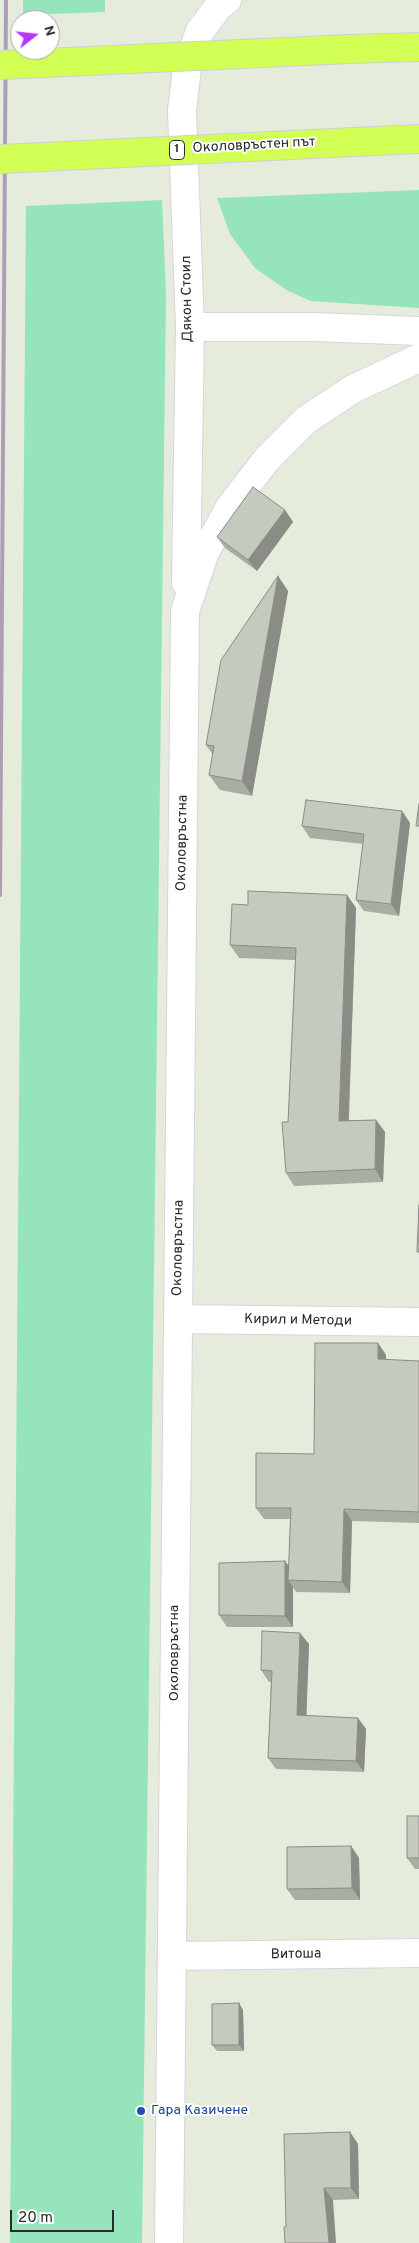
<!DOCTYPE html>
<meta charset="utf-8">
<style>
body{margin:0}
#map{position:relative;width:419px;height:2243px;overflow:hidden;background:#e5ecdb;font-family:Overpass,sans-serif}
canvas{display:block}
.north{position:absolute;left:10px;top:10px;width:50px;height:50px;box-sizing:border-box;background:#fff;border:1px solid #a9a9a9;border-radius:50%;rotate:74deg;font-size:14px;font-weight:700;line-height:20px;text-align:center;color:#292929}
.north::after{content:'';display:block;margin:auto;width:18px;height:22px;background:#b736fe;clip-path:polygon(50% 0,100% 100%,50% 72%,0 100%)}
.scale{position:absolute;left:10px;top:2210px;width:104px;height:22px;box-sizing:border-box;border:2px solid #292929;border-top:0;padding-left:6px;font-size:15px;line-height:18px;white-space:nowrap;color:#292929;-webkit-text-stroke:4px #fff;paint-order:stroke}
</style>
<div id="map">
<canvas width="419" height="2243"></canvas>
<div class="north">N</div>
<div class="scale">20 m</div>
</div>
<script>
const ctx = document.querySelector('canvas').getContext('2d');
ctx.lineJoin = 'round';
function fillPath(path, color) {
  ctx.fillStyle = color;
  ctx.fill(path, 'evenodd');
}
function poly(rows) {
  const path = new Path2D();
  for (const r of rows) {
    path.moveTo(r[0], r[1]);
    for (let i = 2; i < r.length; i += 2) path.lineTo(r[i], r[i + 1]);
  }
  return path;
}
function strokePath(path, color, width, dash) {
  ctx.strokeStyle = color;
  ctx.lineWidth = width;
  ctx.lineCap = dash ? 'butt' : 'round';
  ctx.setLineDash(dash || []);
  ctx.stroke(path);
}
function label(font, color, halo, rows, align = 'center') {
  ctx.font = font + ' Overpass,sans-serif';
  ctx.lineWidth = 4;
  ctx.setLineDash([]);
  ctx.textBaseline = 'middle';
  ctx.strokeStyle = halo;
  ctx.fillStyle = color;
  for (const [text, x, y, turn = 0] of rows) {
    ctx.save();
    ctx.translate(x, y);
    ctx.rotate((+turn || 0) * Math.PI / 180);
    ctx.textAlign = isNaN(turn) ? turn : align;
    if (halo) ctx.strokeText(text, 0, 0);
    ctx.fillText(text, 0, 0);
    ctx.restore();
  }
}
fillPath(poly([
 [23,0,105,0,105,12,23,15],
 [419,190,419,308,311,301,288,291,255,268,230,234,217,198],
 [162,200,166,294,142,2243,10,2243,26,206]
]), '#96e4bc');
const street = poly([
 [190,327,315,327,419,331],
 [186,583,190,327,182,111,187,68,200,31,218,7,227,0],
 [178,1319,419,1322],
 [173,1956,419,1953],
 [169,2243,185,611,205,552,230,507,267,459,306,420,353,389,419,358]
]);
const highway = poly([
 [350,49,419,47],
 [354,142,419,139]
]);
strokePath(street, '#dcd0e3', 30);
strokePath(highway, '#d0d0d0', 30);
strokePath(street, '#fff', 28);
strokePath(highway, '#d1ff53', 28);
strokePath(poly([
 [0,895,6,0]
]), '#ad9eb4', 4);
const highwayBridge = poly([
 [0,65,350,49],
 [0,159,354,142]
]);
strokePath(highwayBridge, '#d0d0d0', 30, []);
strokePath(highwayBridge, '#d1ff53', 28);
fillPath(poly([
 [285,510,293,522,257,571,225,548,217,537],
 [278,576,288,591,252,796,220,790,209,775,213,755,206,745],
 [402,811,410,823,399,916,364,911,356,900,363,844,310,838,302,826],
 [347,895,356,908,349,1120,376,1120,385,1132,383,1182,294,1186,286,1173,295,960,239,958,230,945,248,905],
 [378,1343,386,1355,386,1360,419,1361,419,1523,352,1521,350,1593,296,1592,293,1587,293,1627,227,1627,219,1615,289,1566,290,1519,264,1519,256,1508,314,1454],
 [300,1633,309,1644,306,1716,358,1718,366,1729,364,1772,276,1769,268,1758,271,1682,269,1682,261,1670],
 [419,1816,419,1869,415,1869,407,1858],
 [351,1846,359,1858,360,1900,295,1900,287,1889],
 [243,2010,244,2051,217,2051,212,2045],
 [350,2132,358,2144,359,2199,333,2200,286,2227]
]), '#a9aea3');
fillPath(poly([
 [285,510,293,522,257,571,248,560],
 [278,576,288,591,252,796,242,781],
 [402,811,410,823,399,916,391,904],
 [347,895,356,908,348,1133,339,1121],
 [376,1120,385,1132,383,1182,375,1169],
 [378,1343,386,1355,386,1371,378,1359],
 [344,1509,352,1521,350,1593,342,1582],
 [285,1561,293,1572,288,1580,293,1587,293,1627,285,1616],
 [300,1633,309,1644,306,1727,297,1715],
 [358,1718,366,1729,364,1772,356,1761],
 [351,1846,359,1858,360,1900,352,1888],
 [239,2003,243,2010,244,2051,239,2045],
 [350,2132,358,2144,359,2199,351,2188],
 [324,2188,333,2200,336,2243,329,2243]
]), '#8a8d85');
const building = poly([
 [253,487,285,510,248,560,217,537,253,487],
 [278,576,242,781,209,775,214,746,206,745,221,660,278,576],
 [306,800,402,811,391,904,356,900,364,834,302,826,306,800],
 [419,804,419,826,416,826,419,804],
 [248,891,347,895,339,1121,376,1120,375,1169,286,1173,282,1122,288,1122,296,948,230,945,232,904,248,905,248,891],
 [419,1205,419,1252,417,1252,419,1205],
 [315,1343,378,1343,378,1359,419,1361,419,1512,344,1509,342,1582,288,1580,291,1508,256,1508,256,1453,314,1454,315,1343],
 [285,1561,285,1616,219,1615,219,1563,285,1561],
 [262,1631,300,1633,297,1715,358,1718,356,1761,268,1758,272,1671,261,1670,262,1631],
 [407,1816,419,1816,419,1858,407,1858,407,1816],
 [351,1846,352,1888,287,1889,287,1847,351,1846],
 [239,2003,239,2045,212,2045,212,2004,239,2003],
 [350,2132,351,2188,324,2188,329,2243,285,2243,284,2227,286,2227,284,2134,350,2132]
]);
fillPath(building, '#c5cabe');
strokePath(building, '#8a8d85', 1);
for (const [x, y, r, color] of [
 [141,2111,5,"#1a4fb4"]
]) {
  const dot = new Path2D();
  dot.arc(x, y, r, 0, 2 * Math.PI);
  ctx.fillStyle = color;
  ctx.fill(dot);
  strokePath(dot, '#fff', 2);
}
for (const [x, y, w] of [
 [177,150,15]
]) {
  const box = new Path2D();
  box.roundRect(x - w / 2, y - 9.5, w, 19, 4);
  ctx.fillStyle = '#fff';
  ctx.fill(box);
  strokePath(box, '#292929', 1);
}
label('bold 12px', '#292929', null, [
 ["1",177,150]
]);
label('14px', '#292929', '#fff', [
 ["Околовръстен път",254,146,-3],
 ["Дякон Стоил",188,299,-91],
 ["Околовръстна",183,843,-89],
 ["Околовръстна",179,1248,-89],
 ["Кирил и Методи",298,1321,1],
 ["Околовръстна",175,1653,-90],
 ["Витоша",296,1955,-1]
]);
label('14px', '#164399', '#fff', [
 ["Гара Казичене",151,2111]
], 'left');
</script>
